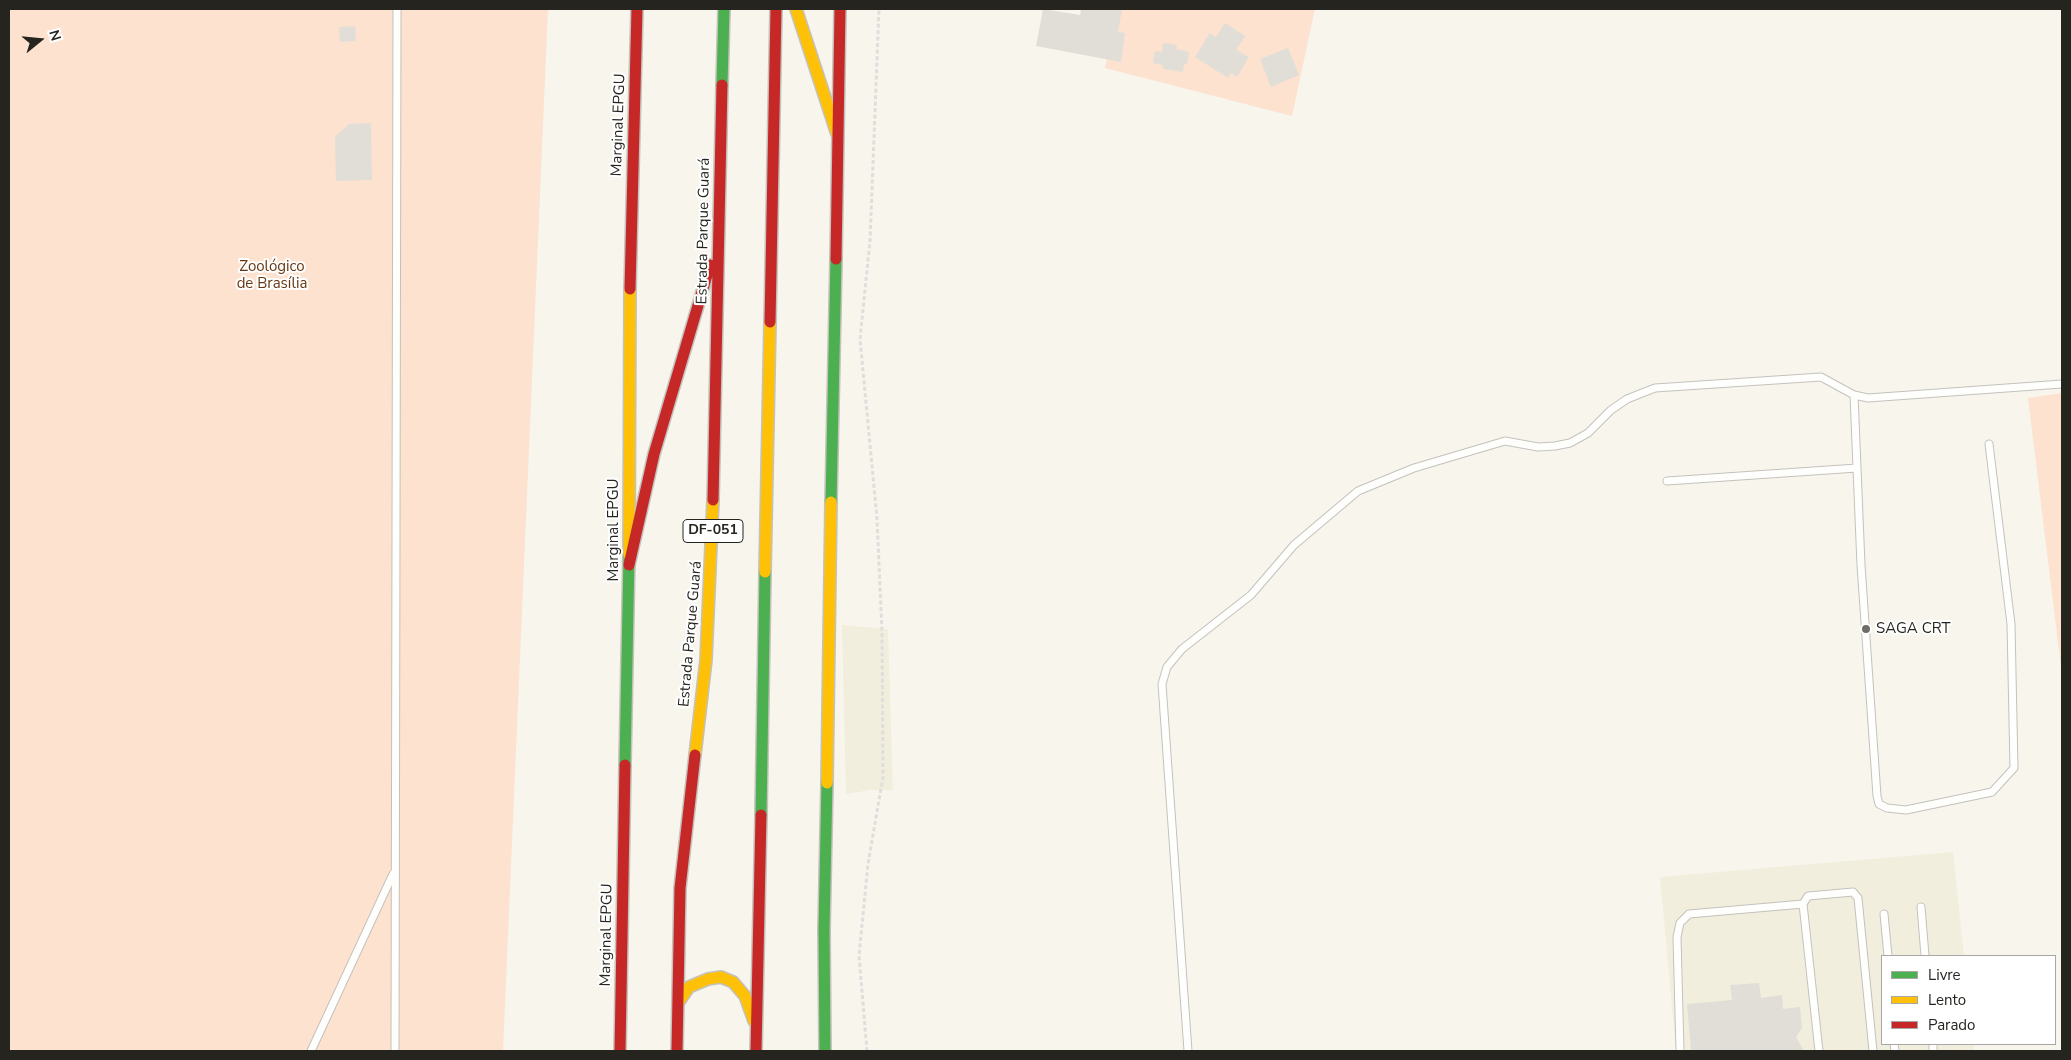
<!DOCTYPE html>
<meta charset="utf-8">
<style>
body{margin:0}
#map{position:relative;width:2071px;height:1060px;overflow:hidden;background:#f8f5ed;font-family:"Nunito Sans",sans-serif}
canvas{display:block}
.frame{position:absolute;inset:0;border:10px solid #25241e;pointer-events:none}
.legend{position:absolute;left:1881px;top:955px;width:175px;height:90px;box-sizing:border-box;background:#fff;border:1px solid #a8a7a5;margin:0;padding:6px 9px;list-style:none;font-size:15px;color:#25241e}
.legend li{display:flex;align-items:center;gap:10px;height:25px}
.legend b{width:25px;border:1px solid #a8a7a5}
.north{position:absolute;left:15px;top:15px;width:50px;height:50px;-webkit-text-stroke:4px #fff;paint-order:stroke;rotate:73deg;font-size:14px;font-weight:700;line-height:20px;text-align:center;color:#25241e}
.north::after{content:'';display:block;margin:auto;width:18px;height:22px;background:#25241e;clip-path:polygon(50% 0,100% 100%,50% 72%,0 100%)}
</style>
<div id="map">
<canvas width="2071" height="1060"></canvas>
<div class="frame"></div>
<ul class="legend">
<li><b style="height:6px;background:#4caf50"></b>Livre</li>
<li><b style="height:6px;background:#ffc107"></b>Lento</li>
<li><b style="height:6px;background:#c62828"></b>Parado</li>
</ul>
<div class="north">N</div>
</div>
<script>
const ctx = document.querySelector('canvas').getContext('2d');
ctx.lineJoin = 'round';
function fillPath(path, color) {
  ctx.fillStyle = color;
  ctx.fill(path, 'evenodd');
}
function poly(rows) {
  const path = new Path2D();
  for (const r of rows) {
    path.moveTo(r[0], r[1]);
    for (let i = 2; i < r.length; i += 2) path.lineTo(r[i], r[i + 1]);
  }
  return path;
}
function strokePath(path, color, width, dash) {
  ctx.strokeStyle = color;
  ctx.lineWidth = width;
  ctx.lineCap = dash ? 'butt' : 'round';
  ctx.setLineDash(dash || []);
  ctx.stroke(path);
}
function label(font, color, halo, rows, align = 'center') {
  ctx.font = font + ' "Nunito Sans",sans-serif';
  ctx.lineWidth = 4;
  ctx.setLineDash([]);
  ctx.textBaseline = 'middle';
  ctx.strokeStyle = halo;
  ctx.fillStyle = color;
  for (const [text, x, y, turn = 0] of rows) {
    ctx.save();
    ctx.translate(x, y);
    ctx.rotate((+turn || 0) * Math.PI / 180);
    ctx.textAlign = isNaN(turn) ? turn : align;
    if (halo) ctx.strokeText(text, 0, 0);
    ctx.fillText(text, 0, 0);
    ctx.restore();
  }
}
fillPath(poly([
 [842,625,888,629,893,790,871,790,846,794],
 [1953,852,1964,956,1882,956,1882,1044,1974,1044,1974,1051,1676,1051,1660,877]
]), '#f2eedd');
fillPath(poly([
 [9,9,548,9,503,1051,9,1051],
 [1118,9,1315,9,1292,116,1105,68],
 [2062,393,2062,675,2028,398]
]), '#fce2cf');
fillPath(poly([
 [1043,9,1080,15,1081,9,1122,9,1118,32,1125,33,1121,62,1036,46],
 [1225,23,1245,36,1236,50,1249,57,1237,77,1231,73,1228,78,1195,57,1210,33,1216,37],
 [355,26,356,41,340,42,339,27],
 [1163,43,1177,45,1176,49,1189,52,1187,64,1184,64,1183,72,1163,69,1163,65,1153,63,1155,51,1162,52],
 [1288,48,1299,75,1271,87,1260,59],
 [371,123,372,180,336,181,335,137,349,124],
 [1759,983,1761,998,1782,995,1783,1009,1800,1007,1802,1028,1796,1037,1804,1051,1691,1051,1687,1004,1732,1000,1730,985]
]), '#e1ded7');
const lane = poly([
 [1854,395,1861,565,1877,796,1879,804,1887,808,1906,810,1992,792,2014,768,2011,624,1989,444],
 [1667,481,1857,468],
 [1921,907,1925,956],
 [1884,914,1888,956],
 [1894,1044,1895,1051],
 [1933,1044,1933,1051],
 [311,1051,393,874],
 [395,1051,397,9],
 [1188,1051,1162,684,1167,667,1182,649,1251,595,1294,545,1358,491,1414,468,1505,441,1538,447,1555,446,1570,443,1588,433,1611,410,1627,399,1655,388,1821,377,1854,395,1868,398,2062,384],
 [1680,1051,1677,937,1680,923,1689,914,1803,904],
 [1819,1051,1803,904,1808,896,1853,892,1858,898,1873,1051]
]);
const fast = poly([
 [722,85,724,9],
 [831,502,836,259],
 [625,765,629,555],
 [761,815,765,572],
 [825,1051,824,930,827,783]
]);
const slow = poly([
 [796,9,837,134],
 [629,555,630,289],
 [765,572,770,322],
 [695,755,706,660,713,500],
 [827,783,831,502],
 [678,1003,689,987,708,979,721,977,733,982,745,996,754,1021]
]);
const jam = poly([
 [836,259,840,9],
 [630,289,637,9],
 [770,322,776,9],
 [713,500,722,85],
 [629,565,654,454,710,265],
 [620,1051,625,765],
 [677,1051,680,888,695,755],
 [756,1051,761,815]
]);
strokePath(lane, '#c4c2bc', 9);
strokePath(fast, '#c4c2bc', 14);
strokePath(slow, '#c4c2bc', 14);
strokePath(jam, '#c4c2bc', 14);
strokePath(poly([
 [867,1051,859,956,868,864,883,777,882,631,877,519,860,339,870,241,879,9]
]), '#dfdedc', 3, [4, 2.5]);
strokePath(lane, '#fefefc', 7);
strokePath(fast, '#4caf50', 11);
strokePath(slow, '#ffc107', 11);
strokePath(jam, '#c62828', 11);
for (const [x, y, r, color] of [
 [1866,629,5,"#6f6d66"]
]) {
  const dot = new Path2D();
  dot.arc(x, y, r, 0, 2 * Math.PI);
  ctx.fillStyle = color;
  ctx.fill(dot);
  strokePath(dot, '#fff', 2);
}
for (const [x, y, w] of [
 [713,531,60]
]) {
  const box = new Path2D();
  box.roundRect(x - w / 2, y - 11.5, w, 23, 4);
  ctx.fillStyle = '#fff';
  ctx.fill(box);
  strokePath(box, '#25241e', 1);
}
label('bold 14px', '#25241e', null, [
 ["DF-051",713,531]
]);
label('15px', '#25241e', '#fff', [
 ["Marginal EPGU",619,125,-88],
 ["Estrada Parque Guará",704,231,-89],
 ["Marginal EPGU",614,530,-90],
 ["Estrada Parque Guará",691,634,-85],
 ["Marginal EPGU",607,935,-89]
]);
label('15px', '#673813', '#fff', [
 ["Zoológico",272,267],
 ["de Brasília",272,284]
]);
label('15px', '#25241e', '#fff', [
 ["SAGA CRT",1876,629]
], 'left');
</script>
